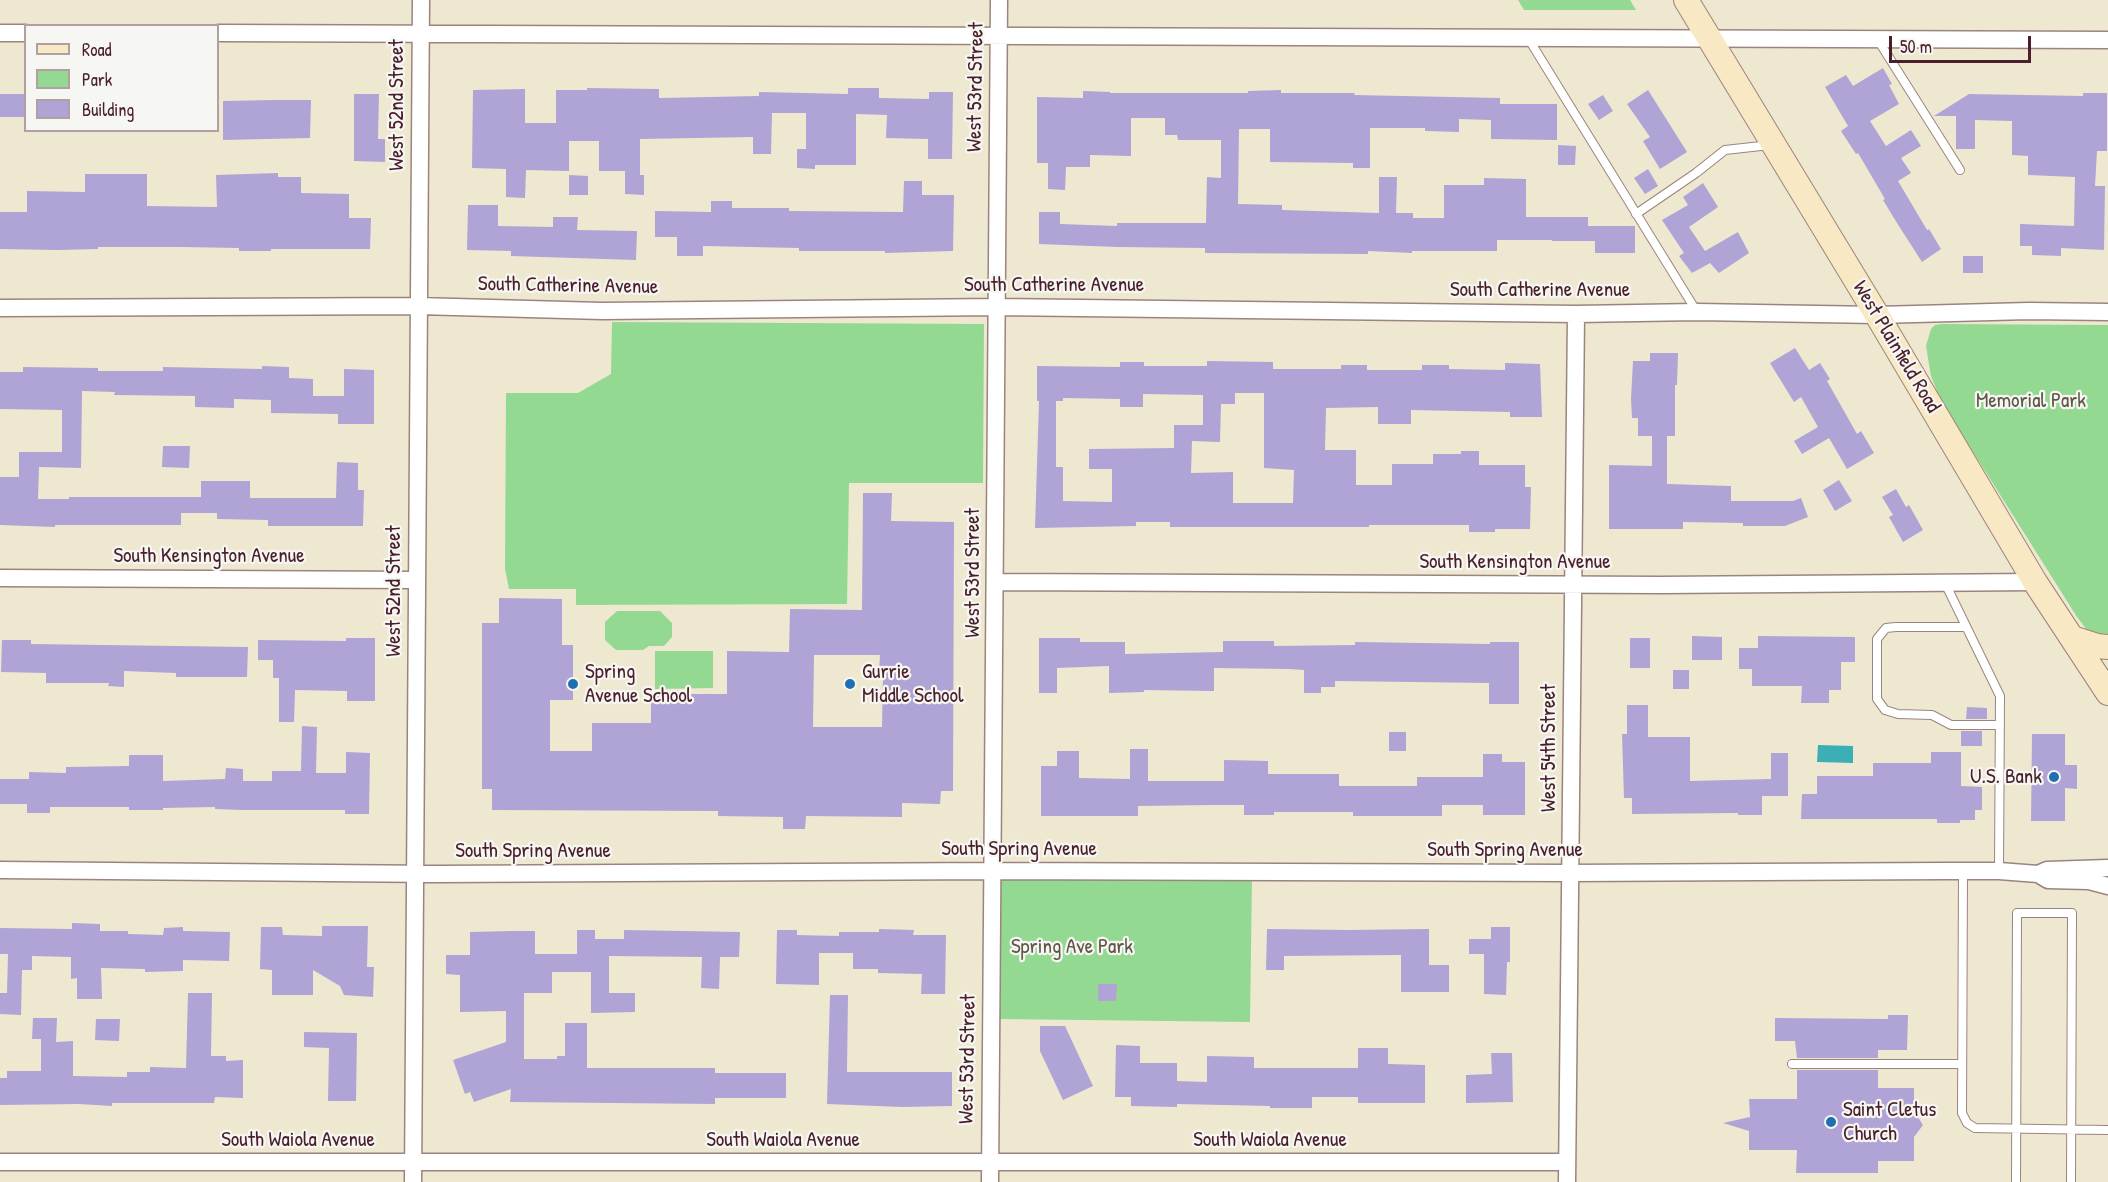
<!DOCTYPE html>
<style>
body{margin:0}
#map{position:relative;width:2108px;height:1182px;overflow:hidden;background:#eee8d1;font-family:"Patrick Hand",sans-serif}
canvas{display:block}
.legend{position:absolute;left:24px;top:24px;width:195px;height:108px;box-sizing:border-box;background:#f6f6f2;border:2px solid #b1a0a2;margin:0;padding:8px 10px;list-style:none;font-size:18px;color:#4a1f2b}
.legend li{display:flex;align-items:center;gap:12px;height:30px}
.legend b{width:30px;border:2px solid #b1a0a2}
.scale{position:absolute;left:1889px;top:36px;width:142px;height:27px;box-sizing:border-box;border:3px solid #4a1f2b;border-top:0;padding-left:8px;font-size:18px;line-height:21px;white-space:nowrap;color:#4a1f2b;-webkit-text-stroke:4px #f6f6f2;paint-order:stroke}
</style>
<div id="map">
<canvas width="2108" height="1182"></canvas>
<ul class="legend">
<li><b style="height:8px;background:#f8e8c3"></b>Road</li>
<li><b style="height:16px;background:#94d992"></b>Park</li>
<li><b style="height:16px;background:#afa4d5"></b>Building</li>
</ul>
<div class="scale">50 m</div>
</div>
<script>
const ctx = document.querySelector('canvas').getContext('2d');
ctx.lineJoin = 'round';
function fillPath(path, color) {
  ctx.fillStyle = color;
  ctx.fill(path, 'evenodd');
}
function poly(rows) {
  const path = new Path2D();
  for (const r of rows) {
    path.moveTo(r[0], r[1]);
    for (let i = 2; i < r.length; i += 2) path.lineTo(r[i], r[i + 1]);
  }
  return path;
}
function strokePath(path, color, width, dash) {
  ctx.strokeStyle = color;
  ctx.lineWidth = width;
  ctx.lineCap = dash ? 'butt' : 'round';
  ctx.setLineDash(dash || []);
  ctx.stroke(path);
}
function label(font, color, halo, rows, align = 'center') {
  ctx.font = font + ' "Patrick Hand",sans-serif';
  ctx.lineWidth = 4.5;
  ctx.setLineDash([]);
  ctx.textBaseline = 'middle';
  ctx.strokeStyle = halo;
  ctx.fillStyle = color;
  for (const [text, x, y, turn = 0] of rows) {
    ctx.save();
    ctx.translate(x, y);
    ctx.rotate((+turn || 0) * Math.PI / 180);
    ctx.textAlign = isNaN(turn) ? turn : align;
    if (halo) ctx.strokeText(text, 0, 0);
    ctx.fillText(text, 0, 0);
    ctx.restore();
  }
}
fillPath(poly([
 [1518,0,1630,0,1636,10,1524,10],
 [612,322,984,324,983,483,849,483,847,604,576,605,576,589,509,589,505,569,506,393,578,393,611,374],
 [1941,324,2108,325,2108,635,2102,636,2087,630,2077,617,1941,401,1931,376,1926,346,1931,329,1935,325],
 [617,611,660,611,672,623,672,637,664,646,649,646,643,650,616,650,605,640,605,622],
 [655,651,713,651,713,688,655,689],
 [998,874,1252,876,1250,1022,997,1019]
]), '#94d992');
fillPath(poly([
 [1818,745,1853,746,1853,763,1817,762]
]), '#3caeb5');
fillPath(poly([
 [1883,68,1892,84,1889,85,1899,104,1870,121,1886,146,1911,130,1921,146,1901,158,1911,173,1898,181,1927,230,1929,229,1941,249,1922,262,1897,223,1883,200,1885,199,1858,153,1856,154,1841,131,1848,126,1825,87,1846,75,1853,86],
 [587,88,659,89,659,98,759,96,759,92,848,94,848,88,879,88,879,98,929,99,929,92,953,92,952,159,928,159,928,139,886,138,887,115,856,114,856,165,815,165,815,169,797,168,797,149,806,149,806,113,772,113,771,154,753,154,753,137,640,139,640,175,644,175,644,195,625,194,625,171,599,171,599,141,569,141,569,171,526,170,525,198,506,197,506,169,472,168,473,90,525,89,525,123,556,123,556,90,587,90],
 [1281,90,1281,93,1355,93,1354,95,1500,98,1500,104,1557,104,1557,140,1491,139,1491,120,1459,119,1459,132,1425,131,1425,128,1370,128,1370,168,1353,168,1353,163,1270,162,1270,129,1239,129,1238,204,1282,205,1282,210,1379,213,1379,177,1397,177,1396,213,1413,213,1413,218,1444,218,1444,185,1484,185,1484,178,1526,179,1526,217,1588,217,1588,226,1635,226,1635,253,1595,253,1595,241,1552,241,1552,240,1497,240,1497,251,1412,251,1412,253,1368,251,1368,254,1205,253,1205,248,1117,247,1039,244,1039,212,1060,212,1060,224,1117,226,1117,223,1206,223,1207,177,1221,178,1221,140,1178,140,1177,135,1165,135,1165,118,1131,118,1131,156,1090,155,1090,167,1066,167,1065,190,1048,189,1048,163,1037,163,1037,97,1083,98,1083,91,1110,92,1110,93,1248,93,1248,91],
 [1648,90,1687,152,1660,169,1643,141,1650,137,1627,104],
 [2083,93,2107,93,2107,151,2097,151,2095,186,2105,186,2104,250,2061,248,2061,256,2032,255,2032,246,2020,246,2020,224,2074,226,2075,177,2028,175,2028,156,2012,155,2012,121,1975,120,1975,149,1956,149,1956,116,1934,116,1969,94,2083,96],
 [0,94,26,94,26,117,0,117],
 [354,94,379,94,378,139,385,139,385,162,354,161],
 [1603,95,1613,111,1599,120,1588,104],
 [273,100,311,100,310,138,223,140,223,101],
 [1558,145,1576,146,1575,165,1558,165],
 [1648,169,1658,186,1645,194,1634,178],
 [278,173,278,177,301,177,301,193,349,194,349,218,371,218,370,249,271,249,271,251,239,251,239,248,182,247,98,247,98,249,57,250,0,249,0,212,27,212,27,191,85,192,85,174,147,174,147,206,217,207,216,175],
 [569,175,588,176,588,195,569,195],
 [904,181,922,181,922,195,954,195,953,251,885,253,885,251,799,251,799,248,703,246,703,256,677,256,677,237,655,237,655,211,711,212,711,201,732,201,732,208,789,208,789,211,903,212],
 [1703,183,1718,207,1689,227,1705,251,1738,232,1749,253,1719,273,1710,263,1692,273,1679,256,1684,253,1662,220,1688,205,1683,197],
 [468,205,498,205,498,226,553,227,553,217,578,217,577,230,637,231,636,260,511,256,511,251,467,250],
 [1963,256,1983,256,1983,273,1963,273],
 [1795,348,1809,370,1820,363,1830,379,1827,381,1857,434,1861,431,1874,453,1847,469,1829,438,1802,454,1794,441,1818,427,1801,397,1794,402,1770,363],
 [1650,353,1678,353,1677,385,1675,385,1675,436,1667,436,1667,484,1731,486,1731,501,1793,501,1801,498,1808,517,1785,526,1743,526,1743,523,1683,522,1683,529,1609,529,1609,465,1652,466,1652,436,1638,436,1638,418,1632,418,1631,399,1633,361,1650,361],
 [1207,361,1273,362,1273,369,1341,369,1341,365,1367,365,1367,370,1422,370,1422,365,1449,365,1449,369,1505,370,1505,363,1540,364,1542,417,1510,417,1510,412,1411,410,1411,424,1378,424,1378,407,1326,408,1325,450,1356,450,1356,485,1392,485,1392,464,1433,464,1433,454,1461,454,1461,451,1479,451,1479,465,1525,465,1525,487,1531,487,1530,529,1495,529,1495,532,1469,532,1469,525,1369,525,1369,527,1170,527,1170,522,1136,522,1136,526,1035,528,1039,401,1037,401,1037,366,1120,367,1120,362,1144,362,1144,366,1207,366],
 [1235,393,1264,393,1264,468,1294,470,1293,503,1233,503,1233,472,1191,473,1192,441,1220,442,1221,404,1235,404],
 [1143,394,1203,395,1203,425,1174,425,1174,448,1089,449,1089,469,1112,469,1112,502,1063,501,1063,467,1056,467,1056,401,1063,401,1063,398,1120,399,1120,407,1143,407],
 [262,366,289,367,289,378,313,379,313,396,344,396,344,369,374,370,374,424,338,424,338,414,271,413,271,400,234,399,234,408,195,407,195,396,114,395,115,392,82,391,81,468,39,467,38,499,69,499,69,497,201,497,201,481,250,481,250,498,336,498,337,462,358,463,358,490,364,490,363,526,268,526,268,520,217,519,217,513,181,513,181,525,55,525,55,527,0,525,0,477,19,477,19,452,62,452,62,410,0,409,0,372,23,372,23,367,98,368,98,371,163,371,163,367,262,369],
 [163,446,190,446,189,468,162,467],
 [1839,480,1852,501,1835,511,1823,490],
 [1896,489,1906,507,1909,505,1923,530,1903,542,1889,517,1893,515,1882,497],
 [863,493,892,493,891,521,954,522,953,791,941,791,940,804,902,803,902,817,806,816,805,829,783,829,783,817,718,816,718,811,492,810,492,789,482,789,482,623,499,623,499,598,562,599,562,645,573,645,573,700,550,700,550,751,592,751,592,723,651,723,651,694,727,694,727,651,789,652,790,609,862,610],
 [814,655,880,655,879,674,883,674,882,727,813,727],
 [1692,636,1722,637,1722,660,1692,660],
 [1758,636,1855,637,1855,662,1841,662,1841,690,1829,690,1829,703,1801,703,1802,686,1752,686,1752,669,1739,669,1739,648,1758,648],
 [346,638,375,638,375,701,347,701,347,691,295,690,294,722,279,722,279,678,273,678,273,660,258,660,258,640,346,641],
 [1039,638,1080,638,1080,642,1125,642,1125,654,1223,652,1223,641,1274,641,1274,646,1355,645,1355,642,1490,644,1490,642,1519,642,1519,704,1489,704,1489,683,1335,681,1335,687,1321,687,1321,693,1304,693,1304,670,1289,669,1214,668,1214,691,1144,690,1144,692,1109,693,1109,666,1057,668,1057,693,1039,693],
 [1630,638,1650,638,1650,668,1630,668],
 [2,640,31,640,31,644,248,647,247,677,176,677,176,673,124,671,124,687,108,686,109,683,46,683,46,673,1,672],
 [1673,670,1689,670,1689,689,1673,689],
 [1627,705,1648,705,1648,737,1690,737,1690,781,1771,779,1771,753,1788,753,1788,796,1762,796,1762,815,1738,815,1738,813,1632,814,1632,798,1624,798,1622,734,1627,734],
 [1967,707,1987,708,1987,719,1966,719],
 [302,726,317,727,316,773,346,773,346,752,370,753,369,814,345,814,345,810,242,810,215,809,215,807,163,808,163,810,129,810,129,807,50,807,50,813,27,813,27,804,0,804,0,779,29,779,29,772,66,773,66,767,129,766,129,755,163,755,163,781,225,779,226,768,243,769,243,781,272,781,272,771,301,771],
 [1961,731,1982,731,1982,746,1961,746],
 [1389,732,1406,732,1406,751,1389,751],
 [2032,734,2065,734,2065,765,2077,765,2077,789,2065,788,2065,821,2031,821],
 [1130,749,1148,749,1148,781,1224,781,1224,760,1268,761,1268,774,1339,774,1339,786,1417,786,1417,777,1483,777,1483,754,1502,754,1502,762,1525,762,1525,815,1483,815,1483,805,1442,805,1442,816,1353,816,1353,812,1274,812,1274,815,1244,815,1244,805,1210,805,1138,806,1138,816,1041,816,1041,766,1057,766,1057,751,1079,751,1079,778,1130,779],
 [1931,752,1961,752,1961,786,1982,787,1982,810,1975,810,1975,820,1960,820,1960,823,1937,823,1937,819,1801,819,1802,794,1817,794,1817,776,1873,776,1873,763,1931,763],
 [72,923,100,924,100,931,128,931,128,934,163,935,164,928,183,927,183,931,230,932,229,961,183,960,183,971,145,972,145,969,101,968,102,999,77,999,77,978,71,979,71,957,32,956,32,970,22,970,21,1015,0,1014,0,993,7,993,8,954,0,954,0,928,72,929],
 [322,926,368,926,367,967,374,967,373,997,344,995,340,986,313,970,313,995,272,995,272,970,260,969,261,927,282,927,283,935,322,936],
 [1491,927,1510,927,1510,962,1507,962,1506,995,1484,994,1484,954,1469,954,1469,939,1491,939],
 [879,929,914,930,913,935,946,935,945,994,921,994,922,974,878,973,878,969,853,969,853,953,819,953,819,985,776,984,777,930,797,930,797,935,839,936,839,932,879,932],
 [1267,929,1349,930,1429,929,1429,965,1449,965,1449,992,1401,992,1401,955,1284,956,1284,970,1266,970],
 [577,930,595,930,595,939,624,939,624,930,740,932,739,957,720,957,719,989,701,988,702,957,609,956,609,993,635,993,635,1012,591,1013,591,972,552,972,552,993,524,993,524,1059,557,1059,557,1056,565,1056,565,1023,587,1023,587,1068,715,1068,715,1073,786,1073,786,1098,715,1098,715,1104,510,1102,511,1089,474,1102,470,1092,465,1094,453,1060,506,1042,506,1011,460,1012,460,975,446,974,446,955,470,955,470,932,512,931,535,931,535,954,577,954],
 [1098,984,1117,984,1116,1001,1098,1001],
 [188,993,212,993,211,1056,226,1056,226,1061,243,1060,243,1098,215,1097,214,1103,112,1103,112,1106,79,1104,0,1105,0,1078,7,1078,7,1071,41,1071,41,1039,32,1039,33,1018,57,1018,56,1042,73,1041,73,1076,127,1077,127,1072,150,1072,150,1067,186,1068],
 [830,995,848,995,847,1072,952,1072,952,1106,902,1107,827,1104],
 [1888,1015,1908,1015,1907,1050,1878,1050,1878,1058,1797,1058,1795,1041,1775,1041,1775,1018,1888,1019],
 [96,1019,120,1019,119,1041,95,1040],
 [1040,1026,1065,1026,1093,1086,1063,1100,1040,1051],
 [304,1032,357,1033,356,1101,328,1101,329,1048,304,1047],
 [1116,1045,1140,1046,1140,1063,1177,1063,1177,1081,1207,1082,1207,1056,1254,1057,1254,1068,1358,1068,1358,1048,1388,1048,1388,1064,1425,1065,1425,1103,1358,1103,1358,1097,1312,1097,1312,1108,1270,1108,1270,1106,1177,1104,1177,1107,1131,1106,1131,1097,1115,1097],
 [1491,1053,1512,1053,1513,1102,1466,1103,1466,1075,1492,1074],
 [1797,1070,1878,1070,1878,1088,1914,1088,1914,1111,1923,1125,1914,1137,1914,1161,1878,1161,1878,1173,1796,1173,1797,1150,1749,1150,1749,1131,1723,1123,1750,1117,1749,1099,1797,1099]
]), '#afa4d5');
const service = poly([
 [1528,38,1697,312],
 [1878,40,1960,170],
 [1636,214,1696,173,1725,150,1770,145],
 [1945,583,2000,696,1999,871],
 [1966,627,1896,627,1886,628,1877,639,1877,699,1885,710,1898,714,1932,715,1951,725,2000,725],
 [1963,871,1962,1113,1967,1123,1975,1128,2108,1130],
 [1792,1064,1962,1064],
 [2016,1182,2017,913,2072,913,2071,1182]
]);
const minor = poly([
 [0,33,26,33],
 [218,33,2108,40],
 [0,308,418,306,602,311,997,307,1576,314,1697,312,1877,315,2029,311,2108,312],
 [0,578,417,580],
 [996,582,1661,585,2035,582],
 [2108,868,2047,870,2038,874,2048,880,2089,881,2108,886],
 [0,870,438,874,992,871,1570,873,1945,871,1999,871,2038,874],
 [0,1162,1567,1162],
 [413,1182,421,0],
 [990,1182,999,0],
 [1567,1182,1576,314]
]);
const secondary = poly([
 [1686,0,1877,315,2035,582,2108,693],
 [2072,638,2097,646,2108,647]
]);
strokePath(service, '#9c847e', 10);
strokePath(minor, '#9c847e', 19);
strokePath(secondary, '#9c847e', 26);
strokePath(service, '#fff', 8);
strokePath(minor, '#fff', 16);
strokePath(secondary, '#f8e8c3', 24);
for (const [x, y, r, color] of [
 [573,684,6,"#1f6fb2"],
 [850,684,6,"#1f6fb2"],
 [2054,777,6,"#1f6fb2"],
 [1831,1122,6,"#1f6fb2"]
]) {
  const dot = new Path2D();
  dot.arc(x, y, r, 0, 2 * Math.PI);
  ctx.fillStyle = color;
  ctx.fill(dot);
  strokePath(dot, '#f6f6f2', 2);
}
label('21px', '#4a1f2b', '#f6f6f2', [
 ["West 53rd Street",976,87,-89],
 ["West 52nd Street",397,105,-90],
 ["South Catherine Avenue",1054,285],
 ["South Catherine Avenue",568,286,1],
 ["South Catherine Avenue",1540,290],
 ["West Plainfield Road",1896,347,59],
 ["South Kensington Avenue",209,556],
 ["South Kensington Avenue",1515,562],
 ["West 53rd Street",973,573,-90],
 ["West 52nd Street",394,591,-90],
 ["West 54th Street",1549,748,-90],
 ["South Spring Avenue",1019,849],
 ["South Spring Avenue",1505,850],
 ["South Spring Avenue",533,851],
 ["West 53rd Street",968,1059,-89],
 ["South Waiola Avenue",298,1140],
 ["South Waiola Avenue",783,1140],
 ["South Waiola Avenue",1270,1140]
]);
label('21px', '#60574a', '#f6f6f2', [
 ["Memorial Park",2031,401],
 ["Spring Ave Park",1072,947]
]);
label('21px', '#4a1f2b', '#f6f6f2', [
 ["Spring",585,672],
 ["Avenue School",585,696],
 ["Gurrie",862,672],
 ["Middle School",862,696],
 ["U.S. Bank",2042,777,"right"],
 ["Saint Cletus",1843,1110],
 ["Church",1843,1134]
], 'left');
</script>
